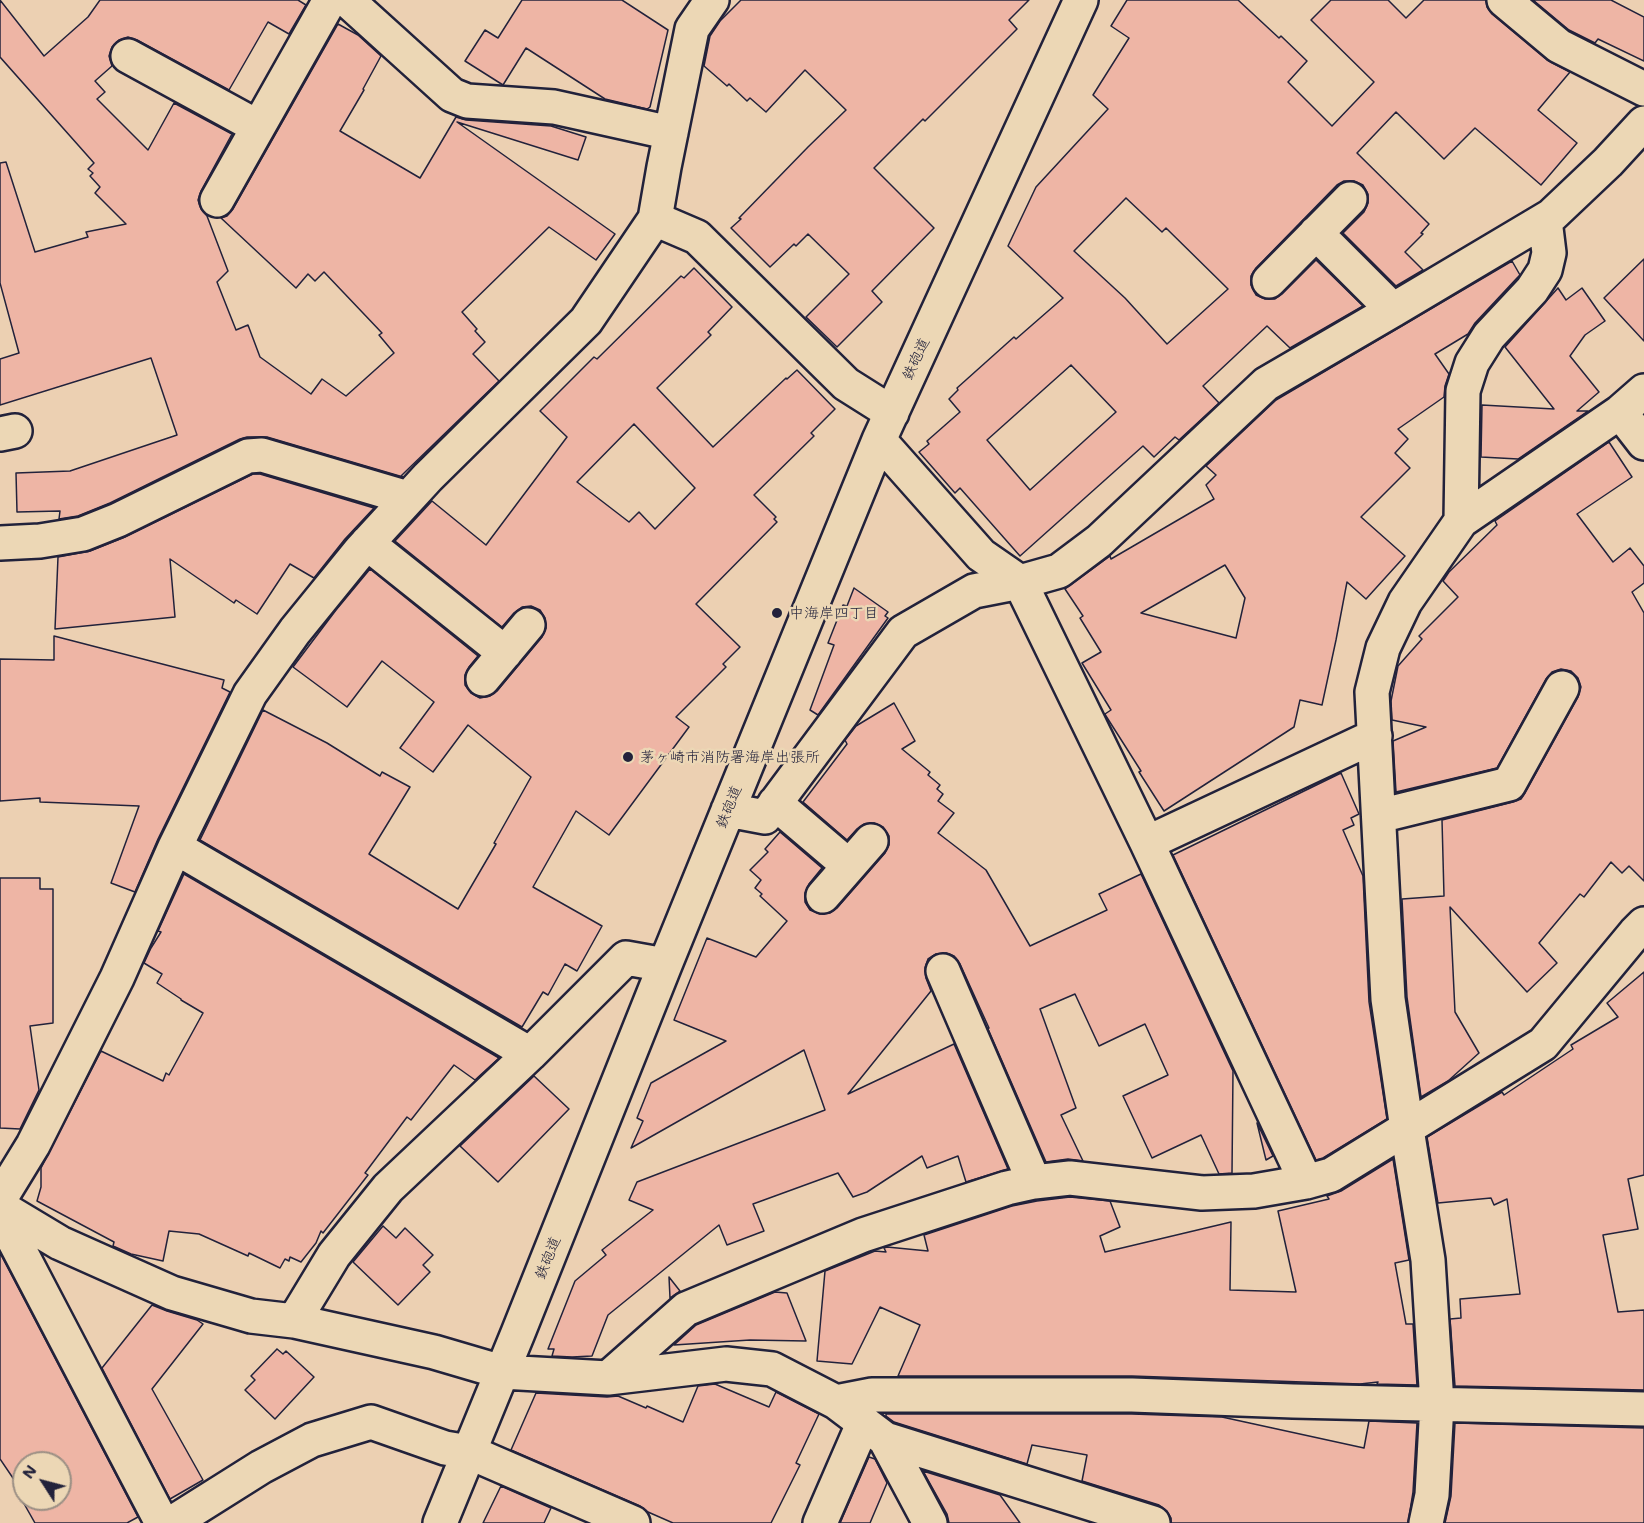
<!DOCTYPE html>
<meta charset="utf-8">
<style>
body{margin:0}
#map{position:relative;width:1644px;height:1523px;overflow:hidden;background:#ecd0b2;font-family:Mali,sans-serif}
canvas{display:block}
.north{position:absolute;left:12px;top:1451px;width:60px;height:60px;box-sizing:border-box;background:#ecd7b5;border:2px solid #9b8f84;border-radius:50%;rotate:306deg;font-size:16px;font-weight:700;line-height:24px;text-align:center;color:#22223b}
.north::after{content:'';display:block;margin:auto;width:21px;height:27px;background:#22223b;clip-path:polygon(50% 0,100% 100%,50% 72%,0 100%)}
</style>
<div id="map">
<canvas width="1644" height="1523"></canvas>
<div class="north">N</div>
</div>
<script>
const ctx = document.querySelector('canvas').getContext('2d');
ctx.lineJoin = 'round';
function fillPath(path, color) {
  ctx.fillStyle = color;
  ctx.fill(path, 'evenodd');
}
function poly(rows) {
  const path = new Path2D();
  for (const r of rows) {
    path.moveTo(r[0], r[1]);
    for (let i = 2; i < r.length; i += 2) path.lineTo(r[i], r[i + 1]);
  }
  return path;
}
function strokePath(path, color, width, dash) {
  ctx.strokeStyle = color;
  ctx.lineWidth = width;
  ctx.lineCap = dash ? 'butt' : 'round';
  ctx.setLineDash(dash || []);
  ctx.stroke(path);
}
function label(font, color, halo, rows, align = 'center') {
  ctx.font = font + ' Mali,"Klee One",sans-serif';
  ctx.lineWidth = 5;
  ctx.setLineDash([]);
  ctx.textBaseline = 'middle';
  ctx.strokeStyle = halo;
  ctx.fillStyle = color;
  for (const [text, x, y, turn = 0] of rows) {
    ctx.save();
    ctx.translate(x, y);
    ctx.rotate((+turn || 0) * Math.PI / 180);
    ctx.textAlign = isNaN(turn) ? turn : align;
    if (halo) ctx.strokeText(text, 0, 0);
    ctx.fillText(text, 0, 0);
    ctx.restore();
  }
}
const building = poly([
 [0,0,44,56,88,17,100,0,298,0,306,5,289,34,268,22,229,90,137,40,128,37,119,40,112,47,109,56,112,66,95,81,105,92,97,99,148,150,174,103,232,134,201,191,198,200,201,209,207,216,228,271,217,282,236,330,248,325,260,357,311,394,322,379,346,396,394,353,379,335,382,333,324,272,315,281,308,274,296,288,221,218,227,216,233,209,338,24,358,35,381,56,363,89,364,90,340,131,420,178,456,117,466,120,551,126,586,137,578,160,457,122,615,234,596,260,549,227,462,312,477,329,475,331,485,342,473,354,499,381,401,476,403,477,267,437,247,437,240,439,110,503,78,516,59,519,60,511,17,512,16,473,70,471,177,435,151,358,0,405,0,359,19,353,0,283,0,163,6,162,35,252,88,237,86,232,126,224,95,193,100,187,90,176,93,173,88,169,94,163,0,57,0,0],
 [522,0,622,0,668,30,650,107,647,109,605,99,526,48,503,85,465,61,485,30,498,38,522,0],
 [741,0,1029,0,1009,20,1017,29,925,121,923,119,874,168,934,228,872,291,882,302,837,347,806,317,849,274,808,234,796,246,794,244,770,267,731,228,741,219,739,218,808,147,846,110,805,70,766,112,750,98,747,101,729,84,727,86,704,66,710,36,720,21,741,0],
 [1127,0,1238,0,1279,38,1281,36,1307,61,1288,82,1332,126,1374,82,1311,20,1331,0,1388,0,1406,18,1424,0,1486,0,1487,7,1492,14,1547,60,1570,72,1538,110,1577,143,1541,185,1475,128,1444,159,1396,112,1357,153,1429,224,1421,233,1423,234,1405,252,1423,270,1396,286,1343,233,1364,212,1368,203,1368,194,1363,185,1354,181,1344,181,1337,185,1256,268,1251,276,1251,285,1256,295,1265,299,1275,299,1282,294,1316,260,1363,306,1290,348,1267,326,1203,386,1219,403,1179,440,1175,437,1154,457,1143,446,1020,556,960,488,955,493,919,452,929,444,927,441,960,412,949,399,958,390,957,388,1014,337,1016,339,1063,298,1008,246,1036,187,1108,109,1093,95,1129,38,1111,26,1127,0],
 [1126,198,1162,232,1166,228,1228,289,1167,344,1125,298,1074,251,1126,198],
 [1071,365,1116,412,1030,490,987,440,1071,365],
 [1533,0,1611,0,1644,17,1644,61,1598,39,1595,43,1569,30,1533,0],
 [1644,259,1644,341,1604,298,1644,259],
 [1512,261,1520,275,1517,278,1475,323,1468,334,1435,354,1449,374,1445,386,1444,397,1398,429,1408,439,1395,453,1410,468,1361,517,1405,556,1366,599,1347,582,1336,640,1322,705,1300,700,1294,727,1164,811,1139,772,1141,771,1106,716,1105,714,1111,710,1082,663,1101,652,1080,618,1083,616,1065,589,1110,556,1111,559,1214,499,1206,485,1216,475,1206,466,1276,400,1512,261],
 [1225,565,1245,598,1236,638,1141,613,1225,565],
 [694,268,732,307,708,332,711,335,657,388,713,447,786,378,787,379,797,370,835,409,811,433,814,436,754,495,776,517,774,519,777,522,696,604,740,647,723,664,726,667,676,717,689,727,609,835,576,811,533,887,602,926,577,971,565,964,548,995,543,992,522,1027,200,840,263,710,327,743,380,776,382,772,410,787,369,854,458,909,496,844,494,843,531,777,468,725,433,772,400,748,434,702,382,661,347,707,293,667,336,610,370,569,478,656,469,667,465,675,465,685,471,693,480,698,490,696,497,691,542,637,546,628,545,618,540,610,531,606,522,607,514,613,502,627,395,541,432,501,486,545,567,437,540,411,594,357,597,359,681,276,684,278,694,268],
 [634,424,695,488,655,529,639,512,629,522,577,482,634,424],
 [1558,288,1566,300,1582,288,1605,321,1585,335,1570,356,1599,392,1577,411,1588,411,1518,459,1481,457,1482,405,1554,409,1505,347,1558,288],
 [1609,442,1632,477,1577,514,1613,562,1630,548,1644,566,1644,583,1632,592,1644,613,1644,881,1629,866,1622,873,1611,862,1584,897,1580,894,1539,943,1557,963,1527,992,1450,907,1455,1012,1479,1053,1448,1081,1421,1097,1407,997,1402,899,1444,896,1442,820,1513,802,1521,799,1525,793,1578,697,1581,687,1578,678,1571,671,1561,669,1552,672,1546,679,1497,768,1396,792,1393,741,1426,727,1392,720,1391,701,1398,666,1422,639,1419,636,1458,597,1443,581,1449,572,1497,525,1495,521,1609,442],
 [253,474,260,474,374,508,345,539,314,578,290,564,257,614,236,600,234,603,170,559,175,617,55,629,58,557,90,551,125,537,253,474],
 [854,588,888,612,885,616,888,618,818,715,810,710,834,645,828,643,843,605,847,606,854,588],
 [54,636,224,680,222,688,230,692,158,839,135,892,111,883,139,806,40,802,40,798,0,801,0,659,54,660,54,636],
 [894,703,915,741,902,749,930,772,928,775,940,785,937,789,943,794,938,801,954,813,938,833,986,870,1030,946,1107,910,1099,894,1141,874,1233,1071,1232,1173,1219,1174,1201,1135,1152,1158,1123,1096,1168,1075,1145,1024,1099,1046,1075,994,1040,1009,1076,1108,1061,1115,1083,1161,1068,1159,1046,1162,988,1029,989,1028,960,964,954,956,946,953,936,954,928,959,925,968,926,978,931,991,848,1094,954,1044,1008,1169,966,1182,958,1156,927,1168,922,1156,867,1192,853,1197,838,1173,753,1204,764,1231,727,1245,719,1225,608,1315,592,1356,572,1357,552,1356,554,1349,548,1349,575,1281,606,1255,602,1250,653,1210,629,1200,637,1182,825,1110,804,1050,631,1148,643,1121,637,1118,651,1083,726,1041,674,1020,707,938,756,957,787,921,760,896,762,894,755,888,761,880,750,870,768,852,765,849,780,832,822,868,809,884,805,893,805,902,810,910,820,914,830,913,837,908,885,853,889,845,889,836,883,827,874,823,864,824,857,829,847,840,803,802,847,744,845,740,856,726,894,703],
 [1341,773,1359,814,1351,818,1354,825,1343,830,1363,876,1369,1002,1387,1119,1323,1158,1316,1160,1173,855,1341,773],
 [184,874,499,1058,475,1080,454,1065,411,1120,407,1117,365,1173,368,1175,323,1233,321,1231,316,1243,301,1262,290,1257,289,1261,285,1259,280,1268,249,1253,248,1256,199,1234,169,1231,163,1261,131,1254,113,1246,114,1242,37,1201,41,1187,41,1168,101,1051,163,1081,166,1073,169,1075,203,1013,181,1000,181,999,157,983,162,974,144,963,151,948,161,932,158,931,184,874],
 [0,878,40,878,40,889,53,889,53,1023,30,1026,39,1090,20,1129,0,1128,0,878],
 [1644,972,1644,1175,1628,1179,1638,1229,1603,1235,1618,1312,1644,1310,1644,1390,1455,1386,1450,1319,1461,1318,1460,1299,1520,1294,1507,1199,1494,1205,1491,1198,1438,1203,1427,1137,1502,1092,1504,1095,1573,1049,1571,1045,1618,1017,1607,1003,1644,972],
 [534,1076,569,1109,498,1182,460,1146,534,1076],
 [1257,1123,1273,1156,1266,1160,1257,1123],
 [1393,1159,1409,1260,1395,1263,1406,1324,1413,1324,1417,1385,1377,1384,1378,1382,1360,1384,1132,1376,898,1376,920,1325,880,1307,852,1364,817,1361,825,1271,875,1251,886,1252,884,1248,887,1247,928,1251,924,1235,1012,1206,1037,1201,1070,1197,1110,1201,1120,1227,1100,1236,1105,1252,1231,1222,1230,1290,1296,1292,1278,1211,1329,1199,1327,1196,1341,1191,1393,1159],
 [383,1226,396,1238,405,1228,433,1255,423,1265,430,1272,398,1305,353,1262,383,1226],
 [0,1253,138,1517,127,1523,35,1523,14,1486,17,1484,0,1459,0,1253],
 [24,1463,60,1463,60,1499,24,1499,24,1463],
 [669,1277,680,1291,670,1298,669,1277],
 [775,1292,787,1293,806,1341,750,1340,674,1345,696,1325,775,1292],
 [152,1305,167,1311,197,1320,203,1324,152,1389,203,1480,170,1499,102,1368,152,1305],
 [277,1349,283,1354,286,1351,314,1377,275,1419,245,1390,255,1380,251,1376,277,1349],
 [715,1384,769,1407,776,1392,819,1414,796,1463,800,1465,771,1523,673,1523,648,1512,640,1506,511,1450,536,1393,607,1397,618,1396,646,1408,647,1406,683,1422,698,1386,715,1384],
 [886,1414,1132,1414,1222,1417,1364,1448,1369,1421,1417,1423,1413,1492,1408,1523,1171,1523,1171,1518,1167,1511,1159,1505,1082,1481,1087,1455,1032,1445,1027,1464,894,1422,886,1416,886,1414],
 [1455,1423,1644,1428,1644,1523,1445,1523,1451,1496,1455,1423],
 [869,1457,875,1459,887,1483,870,1523,840,1523,869,1457],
 [923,1471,1000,1495,1020,1523,949,1523,947,1514,923,1471],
 [501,1486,551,1508,544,1523,483,1523,501,1486]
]);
fillPath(building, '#eeb5a5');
strokePath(building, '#22223b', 1.5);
const minor = poly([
 [347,0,452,95,467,101,554,107,671,133],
 [1504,0,1559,46,1644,89],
 [128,56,258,127],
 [217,200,330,0],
 [655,219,697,237,846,384,892,413],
 [1316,233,1393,310],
 [1269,281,1350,199],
 [1620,412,1644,443],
 [0,434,15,431],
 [879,440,981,555,1020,582,1147,843,1306,1182],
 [1461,521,1463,391,1472,363,1489,336,1532,290,1545,270,1549,253,1545,220],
 [0,543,40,541,83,534,118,520,248,456,262,455,408,498],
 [367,543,505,653],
 [483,679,528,625],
 [775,803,849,866],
 [728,810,765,817,903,632,974,591,1020,582,1059,571,1099,541,1266,384,1393,310,1551,216,1608,162,1644,123],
 [1379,816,1509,784,1562,688],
 [1147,843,1375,736],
 [175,847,530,1054],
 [823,896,871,841],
 [943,971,1034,1182],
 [0,1199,33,1145,117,978,175,847,250,694,295,631,360,551,428,477,586,321,655,219,664,167,692,29,712,0],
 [0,1207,60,1243,172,1293,251,1316,294,1321,434,1352,502,1372,608,1378,726,1364,772,1369,836,1402,885,1439,1153,1523],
 [0,1213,162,1523],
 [294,1321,334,1255,388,1188,530,1054,626,958,665,965],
 [608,1378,686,1309,863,1235,1007,1188,1034,1182,1070,1178,1202,1193,1254,1191,1306,1182,1331,1175,1543,1044,1635,933,1644,924],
 [836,1402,872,1395,1132,1395,1293,1401,1644,1409],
 [885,1439,930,1523],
 [172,1523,261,1467,312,1440,371,1422,445,1448,469,1452,633,1523],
 [440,1523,518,1333,665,965,879,440,1081,0],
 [820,1523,863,1424],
 [1426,1523,1432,1495,1437,1404,1428,1260,1407,1129,1388,999,1372,692,1383,648,1405,602,1461,521,1620,412,1644,391]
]);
strokePath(minor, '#22223b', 38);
strokePath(minor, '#ecd7b5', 33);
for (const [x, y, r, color] of [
 [777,613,6,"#22223b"],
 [628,757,6,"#22223b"]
]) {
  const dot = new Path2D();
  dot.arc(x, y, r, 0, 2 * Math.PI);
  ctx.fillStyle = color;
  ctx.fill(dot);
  strokePath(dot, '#ecd7b5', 2);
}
label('15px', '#22223b', '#ecd7b5', [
 ["鉄砲道",916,359,-65],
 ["鉄砲道",729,807,-68],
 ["鉄砲道",548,1258,-68]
]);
label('15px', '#22223b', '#ecd7b5', [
 ["中海岸四丁目",789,613],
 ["茅ヶ崎市消防署海岸出張所",640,757]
], 'left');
</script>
